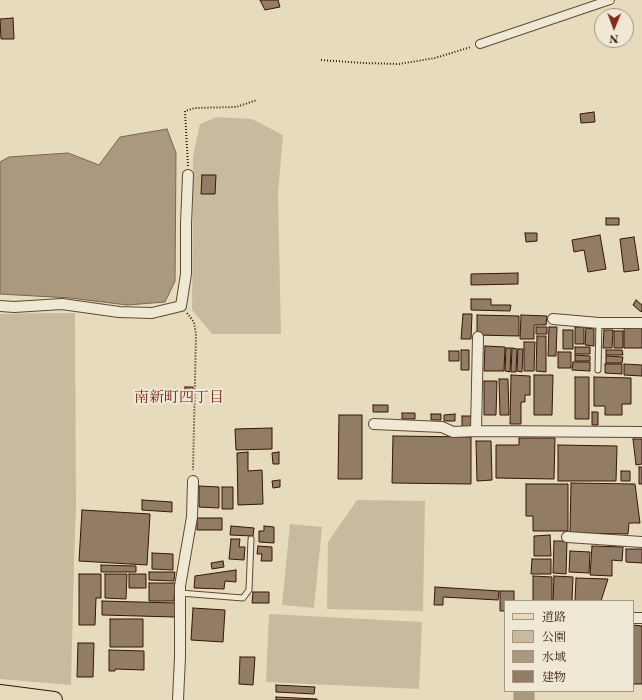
<!DOCTYPE html>
<meta charset="utf-8">
<style>
body{margin:0}
#map{position:relative;width:642px;height:700px;overflow:hidden;background:#e6dcbd;font-family:"EB Garamond","Noto Serif JP",serif}
canvas{display:block}
.legend{position:absolute;left:504px;top:600px;width:130px;height:92px;box-sizing:border-box;background:#efe8d4;border:1px solid #a59482;margin:0;padding:5px 7px;list-style:none;font-size:12px;color:#361507}
.legend li{display:flex;align-items:center;gap:8px;height:20px}
.legend b{width:20px;border:1px solid #a59482}
.north{position:absolute;left:594px;top:8px;width:40px;height:40px;box-sizing:border-box;background:#efe8d4;border:1px solid #a59482;border-radius:50%;rotate:181deg;font-size:11px;font-weight:700;line-height:16px;text-align:center;color:#361507}
.north::after{content:'';display:block;margin:auto;width:14px;height:18px;background:#8f2418;clip-path:polygon(50% 0,100% 100%,50% 72%,0 100%)}
</style>
<div id="map">
<canvas width="642" height="700"></canvas>
<ul class="legend">
<li><b style="height:5px;background:#e6dcbd"></b>道路</li>
<li><b style="height:11px;background:#c8ba9e"></b>公園</li>
<li><b style="height:11px;background:#aa987f"></b>水域</li>
<li><b style="height:11px;background:#927c66"></b>建物</li>
</ul>
<div class="north">N</div>
</div>
<script>
const ctx = document.querySelector('canvas').getContext('2d');
ctx.lineJoin = 'round';
function fillPath(path, color) {
  ctx.fillStyle = color;
  ctx.fill(path, 'evenodd');
}
function poly(rows) {
  const path = new Path2D();
  for (const r of rows) {
    path.moveTo(r[0], r[1]);
    for (let i = 2; i < r.length; i += 2) path.lineTo(r[i], r[i + 1]);
  }
  return path;
}
function strokePath(path, color, width, dash) {
  ctx.strokeStyle = color;
  ctx.lineWidth = width;
  ctx.lineCap = dash ? 'butt' : 'round';
  ctx.setLineDash(dash || []);
  ctx.stroke(path);
}
function label(font, color, halo, rows, align = 'center') {
  ctx.font = font + ' "EB Garamond","Noto Serif JP",serif';
  ctx.lineWidth = 4;
  ctx.setLineDash([]);
  ctx.textBaseline = 'middle';
  ctx.strokeStyle = halo;
  ctx.fillStyle = color;
  for (const [text, x, y, turn = 0] of rows) {
    ctx.save();
    ctx.translate(x, y);
    ctx.rotate((+turn || 0) * Math.PI / 180);
    ctx.textAlign = isNaN(turn) ? turn : align;
    if (halo) ctx.strokeText(text, 0, 0);
    ctx.fillText(text, 0, 0);
    ctx.restore();
  }
}
fillPath(poly([
 [217,117,252,119,283,135,278,193,281,334,212,334,192,310,193,156,200,124],
 [49,313,75,313,76,507,74,562,71,685,0,679,0,314],
 [357,500,425,501,423,611,327,609,328,542],
 [290,524,322,527,314,608,282,605],
 [269,614,422,622,419,689,266,682]
]), '#c8ba9e');
const water = poly([
 [167,129,176,153,175,281,165,302,127,305,70,298,0,294,0,162,9,157,68,153,99,165,120,137,167,129]
]);
fillPath(water, '#aa987f');
strokePath(water, '#7c644f', 1);
strokePath(poly([
 [524,700,524,691]
]), '#aa987f', 21);
const building = poly([
 [260,0,278,0,280,7,265,10,260,0],
 [13,18,14,39,1,39,0,19,13,18],
 [594,112,595,122,581,123,580,114,594,112],
 [202,175,216,175,215,194,201,194,202,175],
 [606,218,619,218,619,225,606,225,606,218],
 [525,233,537,233,537,241,526,242,525,233],
 [600,235,606,269,588,272,584,250,574,252,572,240,600,235],
 [634,237,639,270,624,272,620,239,634,237],
 [518,273,518,284,471,285,471,274,518,273],
 [471,299,491,299,491,305,511,305,510,311,471,310,471,299],
 [636,300,642,305,642,310,641,312,633,305,636,300],
 [463,314,472,314,471,339,461,339,463,314],
 [477,315,519,316,519,336,477,335,477,315],
 [521,315,547,316,546,325,534,325,534,339,520,339,521,315],
 [536,327,547,327,547,334,536,334,536,327],
 [549,327,557,327,556,356,548,356,549,327],
 [575,327,584,327,584,344,575,344,575,327],
 [624,327,642,327,642,348,624,348,624,327],
 [586,328,594,329,594,346,585,345,586,328],
 [563,330,573,330,573,349,563,349,563,330],
 [604,330,613,330,612,348,603,348,604,330],
 [614,331,623,331,623,348,614,348,614,331],
 [537,336,546,336,546,372,536,371,537,336],
 [524,342,535,342,534,371,524,371,524,342],
 [485,346,505,347,504,371,484,371,485,346],
 [575,347,590,347,590,354,575,354,575,347],
 [506,348,511,348,510,372,505,371,506,348],
 [512,348,517,349,516,372,511,372,512,348],
 [518,349,523,349,522,372,517,371,518,349],
 [461,350,469,350,469,370,461,370,461,350],
 [606,350,622,350,623,355,606,355,606,350],
 [449,351,459,351,459,361,449,361,449,351],
 [558,352,571,352,571,368,558,368,558,352],
 [575,355,590,356,590,361,575,361,575,355],
 [606,356,623,357,622,363,606,363,606,356],
 [573,362,590,362,590,371,572,370,573,362],
 [605,364,622,364,622,374,605,373,605,364],
 [624,364,642,365,642,376,624,375,624,364],
 [511,375,530,376,530,395,525,395,525,402,521,402,521,424,510,424,511,375],
 [534,375,553,375,552,415,534,415,534,375],
 [575,377,589,377,589,419,575,419,575,377],
 [594,377,631,378,631,404,622,404,622,415,605,415,605,406,594,406,594,377],
 [499,379,508,379,509,415,500,415,499,379],
 [484,381,497,381,496,415,484,415,484,381],
 [185,387,193,387,193,397,185,396,185,387],
 [373,405,388,405,388,412,373,412,373,405],
 [592,412,598,412,598,425,592,425,592,412],
 [402,413,415,413,415,419,402,419,402,413],
 [431,414,441,414,441,420,431,420,431,414],
 [455,414,455,421,444,421,444,415,455,414],
 [339,415,362,415,362,479,338,479,339,415],
 [462,416,473,416,473,427,462,427,462,416],
 [272,428,272,449,236,450,235,429,272,428],
 [393,436,471,437,471,484,392,483,393,436],
 [519,438,555,438,554,479,496,478,496,445,519,445,519,438],
 [633,439,642,439,642,464,636,465,633,439],
 [476,441,491,441,492,480,477,481,476,441],
 [558,445,617,446,616,481,558,481,558,445],
 [248,452,248,471,262,470,263,504,238,505,237,453,248,452],
 [279,452,279,464,273,464,272,453,279,452],
 [639,467,642,467,642,484,639,484,639,467],
 [621,471,630,471,630,481,621,481,621,471],
 [280,480,280,487,273,488,272,481,280,480],
 [571,483,635,484,640,523,629,523,628,534,570,533,571,483],
 [526,484,568,484,568,531,533,531,533,516,526,516,526,484],
 [199,486,219,487,219,508,199,507,199,486],
 [222,487,233,487,233,509,222,509,222,487],
 [142,500,172,502,172,512,142,510,142,500],
 [82,510,150,514,147,565,79,561,82,510],
 [197,518,222,518,222,530,197,530,197,518],
 [231,526,254,528,253,536,230,535,231,526],
 [264,526,274,527,274,543,259,542,259,531,264,531,264,526],
 [550,535,551,556,534,556,534,536,550,535],
 [231,539,240,539,239,547,245,547,244,560,229,559,231,539],
 [554,541,567,541,566,574,553,573,554,541],
 [258,546,272,547,272,561,261,561,262,554,257,554,258,546],
 [592,546,623,547,622,561,612,560,612,576,590,575,592,546],
 [626,549,642,549,642,563,626,562,626,549],
 [570,551,590,552,589,573,569,572,570,551],
 [152,553,173,554,173,570,152,569,152,553],
 [532,559,551,559,551,574,531,574,532,559],
 [223,561,224,567,212,569,211,563,223,561],
 [101,565,136,566,136,572,101,572,101,565],
 [236,570,236,582,225,581,224,589,194,588,195,576,236,570],
 [149,572,175,572,174,581,149,580,149,572],
 [79,574,101,574,101,598,96,598,95,625,79,625,79,574],
 [105,574,127,574,126,599,105,598,105,574],
 [129,574,146,574,146,588,129,588,129,574],
 [533,576,552,577,552,601,533,601,533,576],
 [554,576,573,577,572,601,553,601,554,576],
 [576,578,608,579,601,601,575,601,576,578],
 [149,583,175,583,174,601,149,601,149,583],
 [435,587,499,591,498,600,443,597,443,605,434,605,435,587],
 [500,591,514,591,514,601,505,601,505,611,500,611,500,591],
 [253,592,269,592,269,603,252,603,253,592],
 [102,601,176,603,175,617,102,615,102,601],
 [193,608,225,610,223,642,191,640,193,608],
 [110,619,143,619,143,647,110,647,110,619],
 [633,625,642,626,642,684,633,684,633,625],
 [78,643,94,643,93,677,77,677,78,643],
 [109,650,144,651,144,670,115,669,115,671,109,671,109,650],
 [240,657,255,657,253,685,239,684,240,657],
 [276,685,315,687,314,694,276,692,276,685],
 [276,697,317,699,317,700,276,700,276,697]
]);
fillPath(building, '#927c66');
strokePath(building, '#361507', 1);
const service = poly([
 [598,370,599,323],
 [180,593,243,598,249,590,251,539]
]);
const pedestrian = poly([
 [480,44,610,0]
]);
const minor = poly([
 [0,306,14,307,62,304,119,312,152,313,181,306,186,274,186,224,188,175],
 [553,319,599,323,642,323],
 [478,337,476,431,642,432],
 [374,424,442,427,453,432,476,431],
 [567,537,642,542],
 [633,618,642,618],
 [178,700,180,657,180,586,192,517,193,481]
]);
const primary = poly([
 [0,693,54,700]
]);
strokePath(service, '#624734', 7);
strokePath(pedestrian, '#624734', 10);
strokePath(minor, '#624734', 12);
strokePath(primary, '#361507', 18);
strokePath(poly([
 [321,60,363,63,399,64,435,58,471,47],
 [188,166,185,111,195,108,236,107,257,100],
 [187,313,194,322,196,334,193,470]
]), '#361507', 2, [1, 2]);
strokePath(service, '#efe8d4', 5);
strokePath(pedestrian, '#efe8d4', 8);
strokePath(minor, '#efe8d4', 10);
strokePath(primary, '#e6dcbd', 16);
label('15px', '#7a1f14', '#efe8d4', [
 ["南新町四丁目",179,398]
]);
</script>
